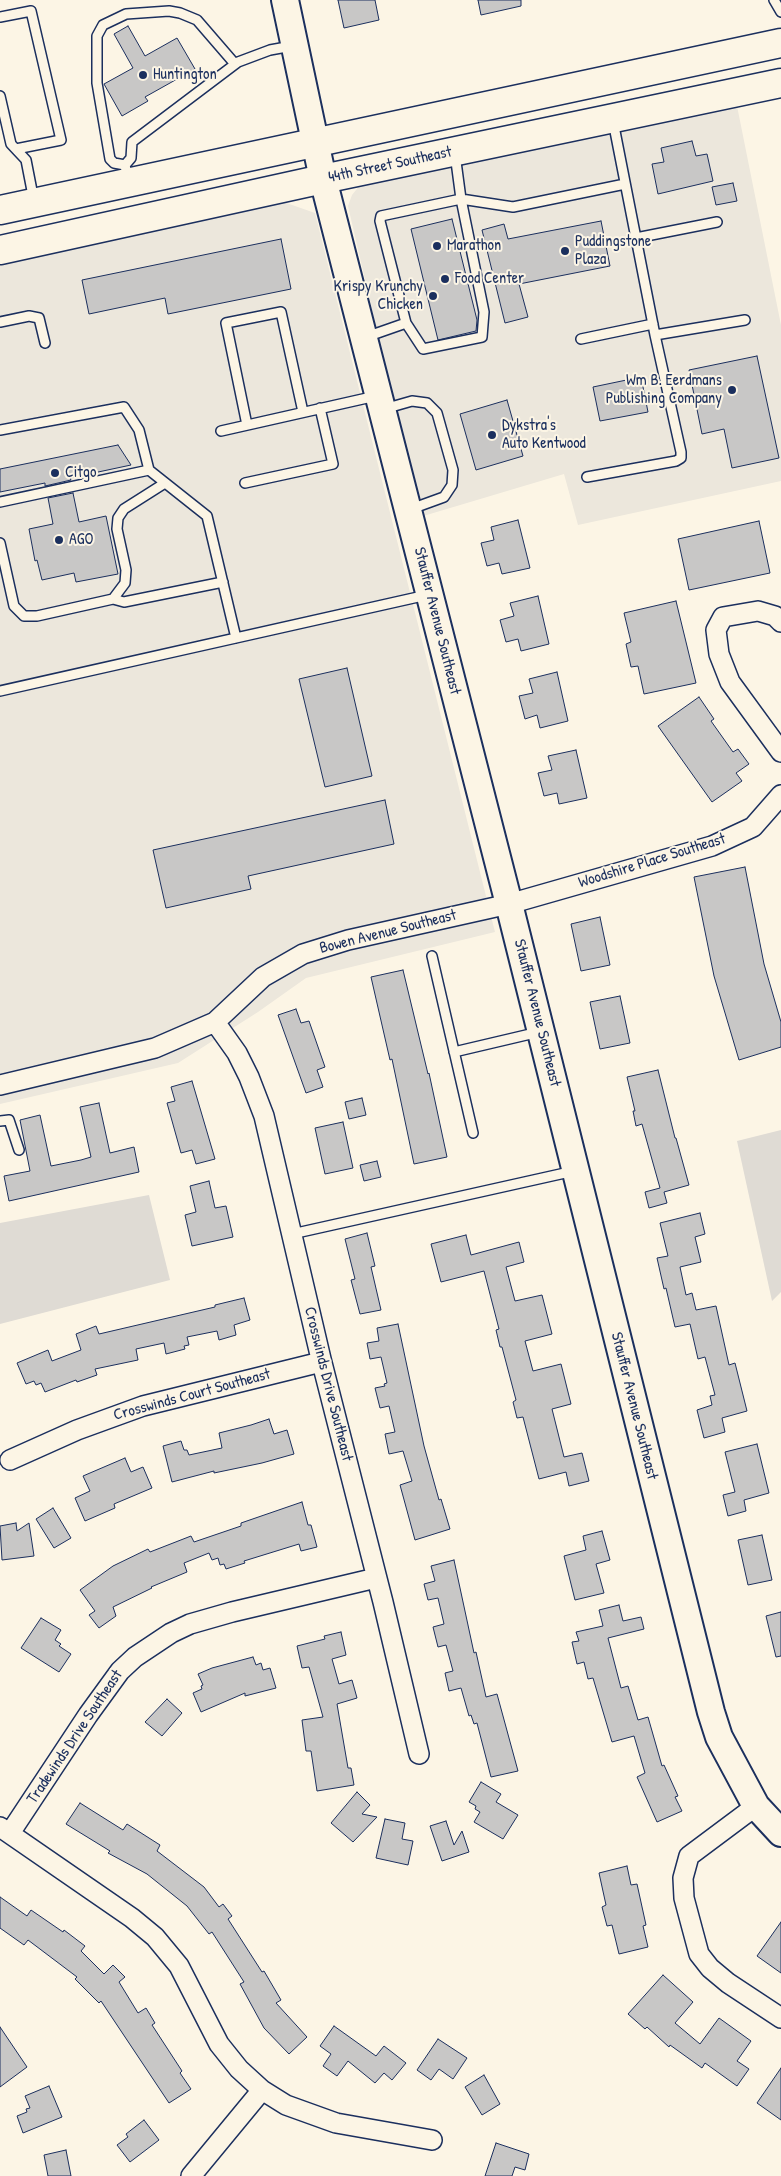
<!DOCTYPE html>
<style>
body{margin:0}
canvas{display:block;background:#fcf5e5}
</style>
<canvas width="781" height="2176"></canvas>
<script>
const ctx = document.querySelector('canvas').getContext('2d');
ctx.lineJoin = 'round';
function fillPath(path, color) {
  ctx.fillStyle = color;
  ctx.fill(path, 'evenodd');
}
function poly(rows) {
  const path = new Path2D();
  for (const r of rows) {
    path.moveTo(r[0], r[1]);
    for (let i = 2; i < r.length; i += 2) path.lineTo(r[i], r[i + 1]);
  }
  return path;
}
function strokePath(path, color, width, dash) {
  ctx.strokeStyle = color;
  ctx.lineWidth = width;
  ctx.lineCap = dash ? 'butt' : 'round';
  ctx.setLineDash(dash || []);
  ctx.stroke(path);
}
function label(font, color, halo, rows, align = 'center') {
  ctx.font = font + ' "Patrick Hand",sans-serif';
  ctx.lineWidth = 4;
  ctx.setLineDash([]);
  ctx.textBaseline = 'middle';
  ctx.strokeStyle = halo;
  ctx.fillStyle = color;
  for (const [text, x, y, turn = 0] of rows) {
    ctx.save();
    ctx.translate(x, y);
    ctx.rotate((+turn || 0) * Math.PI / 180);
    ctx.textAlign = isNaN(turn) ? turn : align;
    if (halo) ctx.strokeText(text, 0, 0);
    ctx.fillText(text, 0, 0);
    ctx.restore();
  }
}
fillPath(poly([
 [736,101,781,325,781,481,578,525,564,474,420,517,348,206,352,195,360,185],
 [275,199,315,213,495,932,306,978,258,1012,178,1063,0,1104,0,260]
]), '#ece7dc');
fillPath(poly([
 [781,1130,781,1292,772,1301,737,1141],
 [149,1195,170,1280,0,1324,0,1223]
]), '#dfdbd4');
const building = poly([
 [338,0,375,0,379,20,344,28,338,0],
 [478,0,521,0,521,6,481,15,478,0],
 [128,26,145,56,177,38,195,69,145,97,148,101,122,116,104,84,133,68,114,34,128,26],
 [692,141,696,156,707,154,713,181,658,194,652,164,664,162,661,148,692,141],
 [733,183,737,201,716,205,712,187,733,183],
 [452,219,477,320,476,331,438,340,411,229,452,219],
 [601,221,610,266,519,284,528,317,505,323,482,230,504,224,508,239,601,221],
 [281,239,291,289,168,314,165,298,89,314,82,280,281,239],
 [757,356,779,458,732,468,724,429,702,434,689,370,757,356],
 [641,377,648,412,600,421,593,387,641,377],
 [507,400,523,456,476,470,460,414,507,400],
 [118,445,131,465,70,478,71,480,45,486,45,483,0,492,0,469,118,445],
 [73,493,79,522,106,516,118,574,76,582,74,573,42,580,37,560,35,561,29,529,53,524,48,498,73,493],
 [518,520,530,568,502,574,499,563,487,566,481,543,494,540,491,527,518,520],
 [759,521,770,573,689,590,678,539,759,521],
 [538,596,549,644,521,651,518,639,506,642,500,620,514,616,510,603,538,596],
 [676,601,696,683,644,694,638,666,631,667,626,644,631,642,624,613,676,601],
 [347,668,372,776,325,787,299,679,347,668],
 [557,672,568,721,540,728,537,715,525,719,519,696,533,693,529,679,557,672],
 [699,697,714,719,711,721,733,752,738,749,749,764,736,773,742,781,712,802,658,726,699,697],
 [576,750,587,798,559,804,557,793,544,796,538,773,552,770,548,756,576,750],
 [385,800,394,844,248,876,251,889,166,908,153,850,385,800],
 [745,867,764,964,781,1022,781,1047,739,1060,714,976,694,877,745,867],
 [600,917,610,965,581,971,571,924,600,917],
 [403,970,428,1074,429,1073,447,1157,414,1164,392,1059,390,1060,371,977,403,970],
 [620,996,630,1043,600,1049,590,1002,620,996],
 [296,1009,301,1023,309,1021,325,1067,317,1070,323,1087,306,1093,278,1015,296,1009],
 [658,1070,675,1138,676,1138,689,1185,664,1192,667,1203,649,1208,645,1192,660,1188,642,1124,636,1126,633,1111,635,1111,627,1077,658,1070],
 [192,1081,215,1159,196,1164,192,1150,181,1153,167,1103,175,1101,171,1087,192,1081],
 [362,1098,366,1115,349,1119,345,1102,362,1098],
 [99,1103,110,1153,134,1147,139,1172,9,1201,4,1176,30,1171,20,1120,40,1115,51,1166,81,1160,91,1157,80,1107,99,1103],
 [343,1122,353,1168,325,1174,315,1128,343,1122],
 [377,1161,381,1177,364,1181,360,1165,377,1161],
 [209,1181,215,1208,226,1206,233,1237,192,1246,185,1215,196,1212,190,1186,209,1181],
 [700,1213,705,1234,695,1237,701,1262,680,1267,686,1295,692,1293,696,1310,716,1306,729,1365,735,1363,747,1411,722,1418,725,1432,704,1438,697,1410,712,1405,710,1396,715,1395,705,1357,698,1359,690,1324,675,1327,666,1288,664,1289,657,1258,668,1256,660,1223,700,1213],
 [367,1233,375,1266,371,1267,381,1310,360,1314,351,1280,355,1279,345,1239,367,1233],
 [466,1235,471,1255,519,1242,524,1262,506,1267,515,1301,542,1295,552,1334,525,1341,533,1371,561,1364,571,1404,552,1409,564,1457,582,1453,589,1481,569,1486,566,1472,539,1479,523,1417,517,1418,513,1402,516,1400,502,1347,500,1347,496,1330,499,1329,484,1271,441,1282,431,1244,466,1235],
 [244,1298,250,1320,234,1325,236,1335,219,1340,217,1331,187,1337,189,1345,184,1346,185,1349,166,1354,164,1343,136,1349,138,1360,95,1369,97,1375,77,1382,76,1380,45,1392,41,1383,36,1385,34,1381,26,1384,17,1363,48,1350,52,1361,81,1350,76,1334,96,1326,99,1334,215,1307,215,1305,244,1298],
 [398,1324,424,1446,439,1500,441,1499,450,1529,415,1540,400,1485,412,1481,403,1451,389,1454,385,1434,395,1432,389,1406,380,1408,375,1388,385,1386,384,1384,387,1383,381,1357,370,1359,367,1343,379,1341,377,1328,398,1324],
 [269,1419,274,1434,287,1430,294,1454,262,1463,214,1473,214,1471,172,1482,163,1446,181,1441,184,1450,187,1450,189,1455,222,1448,219,1433,251,1425,269,1419],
 [757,1444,769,1493,744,1500,746,1511,728,1516,723,1495,735,1492,725,1452,757,1444],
 [125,1458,131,1472,143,1467,152,1488,114,1504,115,1508,85,1521,75,1498,90,1491,83,1476,125,1458],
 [302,1502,308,1525,311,1525,317,1547,301,1551,299,1544,244,1561,245,1563,226,1569,224,1564,220,1565,218,1558,212,1560,209,1553,184,1563,187,1572,151,1587,152,1588,113,1607,116,1616,99,1628,89,1615,95,1611,80,1590,113,1566,148,1549,150,1552,191,1536,194,1542,241,1526,241,1523,302,1502],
 [53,1508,71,1538,54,1548,36,1519,53,1508],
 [16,1523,17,1531,29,1523,34,1556,2,1560,0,1526,16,1523],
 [602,1531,610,1560,596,1564,604,1593,575,1600,564,1556,586,1550,583,1536,602,1531],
 [762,1535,772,1580,748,1585,738,1540,762,1535],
 [454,1560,474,1653,476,1652,486,1697,497,1694,518,1771,491,1777,477,1723,474,1724,471,1715,469,1716,461,1688,449,1691,445,1673,453,1671,446,1645,438,1647,433,1627,444,1624,438,1598,428,1600,424,1584,435,1581,431,1566,454,1560],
 [619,1605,623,1621,641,1617,644,1629,608,1638,621,1688,628,1686,638,1720,648,1717,662,1766,664,1765,678,1796,675,1797,682,1811,657,1822,637,1777,645,1773,634,1736,612,1742,593,1678,588,1679,584,1662,577,1664,572,1642,579,1641,576,1632,603,1626,599,1610,619,1605],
 [781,1612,781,1656,776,1657,766,1616,781,1612],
 [41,1618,61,1630,55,1640,61,1644,59,1646,71,1654,59,1672,21,1648,41,1618],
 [341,1632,346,1655,332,1659,339,1684,352,1680,357,1698,337,1704,348,1768,351,1768,354,1785,317,1791,311,1751,306,1751,302,1720,323,1717,309,1667,302,1668,297,1646,325,1639,324,1636,341,1632],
 [253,1657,256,1665,261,1663,263,1670,270,1668,276,1688,245,1696,245,1693,201,1712,193,1693,202,1689,201,1686,203,1685,198,1674,212,1668,253,1657],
 [167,1699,182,1713,162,1736,145,1722,167,1699],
 [481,1782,501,1794,496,1802,518,1815,503,1839,474,1822,480,1812,475,1809,476,1806,469,1802,481,1782],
 [357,1792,370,1805,362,1814,377,1817,353,1842,331,1823,357,1792],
 [80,1803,123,1830,127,1824,160,1845,157,1851,204,1887,219,1907,223,1904,232,1916,228,1919,262,1972,264,1971,281,2000,276,2003,307,2037,289,2054,264,2028,240,1984,244,1982,212,1932,209,1934,187,1906,147,1874,108,1853,110,1851,66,1824,80,1803],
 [385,1819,405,1823,402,1839,413,1841,408,1865,376,1858,385,1819],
 [446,1821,454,1845,462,1831,469,1852,442,1861,430,1826,446,1821],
 [627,1866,631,1885,637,1884,646,1925,643,1926,648,1947,619,1954,612,1925,607,1926,602,1907,606,1905,599,1873,627,1866],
 [0,1897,27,1916,31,1910,63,1932,64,1930,85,1946,81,1951,104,1974,113,1965,125,1977,119,1982,138,2013,146,2008,155,2023,152,2025,182,2071,180,2073,191,2089,169,2103,101,2001,99,2003,75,1979,77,1977,28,1940,24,1945,0,1928,0,1897],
 [781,1922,781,1973,757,1956,781,1922],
 [663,1975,693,2002,675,2023,700,2044,719,2018,751,2041,737,2061,749,2069,737,2086,705,2063,702,2068,670,2045,669,2047,647,2027,645,2029,628,2014,663,1975],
 [334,2026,376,2056,384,2046,406,2063,392,2080,384,2073,375,2083,348,2061,337,2076,323,2066,331,2054,320,2046,334,2026],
 [0,2027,27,2067,0,2087,0,2027],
 [438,2039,467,2058,453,2079,439,2069,431,2080,417,2070,438,2039],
 [781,2068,781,2120,757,2103,781,2068],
 [484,2075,500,2104,482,2115,465,2087,484,2075],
 [49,2086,62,2117,23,2133,17,2116,27,2112,26,2109,30,2108,25,2096,49,2086],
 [144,2120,159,2140,130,2162,117,2145,128,2137,126,2134,144,2120],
 [496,2143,529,2154,525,2170,515,2167,512,2176,485,2176,496,2143],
 [66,2150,71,2176,48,2176,44,2155,66,2150]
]);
fillPath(building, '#c8c7c6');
strokePath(building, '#1b2f5e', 1);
const lane = poly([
 [774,0,781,12],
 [0,17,31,11,61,140,16,149],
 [0,96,11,144,26,160,34,201],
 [613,121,655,335,745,320],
 [125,165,114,163,110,159,97,83,97,36,103,25,126,14,169,11,180,13,197,20,235,64],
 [126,170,125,165,131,158,132,142,238,62,270,50,292,46],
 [636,238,717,222],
 [0,322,29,316,39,318,45,343],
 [406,323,423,349,482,337,484,312,461,199,455,154],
 [366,337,406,323,380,221,381,216,461,199,513,207,625,184],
 [581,339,653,324],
 [384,409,412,401,427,403,437,413,453,470,452,485,444,497,411,509],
 [247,425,226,323,281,312,303,412],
 [0,430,124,407,139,430,149,470,207,516,236,638],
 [221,431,376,396],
 [587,477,676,461,681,458,681,452,655,335],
 [245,483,333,464,320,408],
 [0,502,149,470],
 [0,543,14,606,24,616,37,616,113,599,124,602,223,582],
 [113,599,125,583,126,570,117,529,118,518,124,509,165,483],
 [0,691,427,595],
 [432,956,473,1133],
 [454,1052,539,1032],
 [0,1121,9,1120,19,1150],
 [292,1234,574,1171]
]);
const street = poly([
 [781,622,775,616,758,611,723,617,716,630,719,654,730,682,781,752],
 [215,1022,237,1053,249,1077,264,1116,321,1359,383,1602,419,1754],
 [0,1085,155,1048,215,1022,263,977,303,954,348,940,509,904,712,846,753,827,781,795],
 [10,1460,77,1430,143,1406,321,1362],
 [756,1806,689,1856,683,1878,684,1898,699,1954,710,1968,728,1983,781,2018],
 [0,1827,132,1918,155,1937,179,1966,219,2044,239,2069,262,2090,286,2105,336,2123,432,2140],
 [10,1833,88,1715,120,1671,135,1657,171,1633,190,1624,232,1612,376,1578],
 [191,2176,262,2090]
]);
const secondary = poly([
 [285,0,323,179,509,904,711,1712,719,1737,756,1806,781,1833]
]);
const primary = poly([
 [0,210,781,43],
 [0,250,323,179,781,83]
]);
strokePath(lane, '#1b2f5e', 12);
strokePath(street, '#1b2f5e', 22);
strokePath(secondary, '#1b2f5e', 30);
strokePath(primary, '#1b2f5e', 31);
strokePath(lane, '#fcf5e5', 9);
strokePath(street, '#fcf5e5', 19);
strokePath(secondary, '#fcf5e5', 26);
strokePath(primary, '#fcf5e5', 28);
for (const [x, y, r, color] of [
 [143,75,5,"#1b2f5e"],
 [437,246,5,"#1b2f5e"],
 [565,251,5,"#1b2f5e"],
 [445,279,5,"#1b2f5e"],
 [433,296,5,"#1b2f5e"],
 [732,390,5,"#1b2f5e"],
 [492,435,5,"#1b2f5e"],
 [55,473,5,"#1b2f5e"],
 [59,540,5,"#1b2f5e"]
]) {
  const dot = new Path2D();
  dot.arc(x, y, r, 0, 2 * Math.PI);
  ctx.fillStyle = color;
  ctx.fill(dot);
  strokePath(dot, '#fcf5e5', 2);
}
label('16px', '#1b2f5e', '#fcf5e5', [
 ["Huntington",153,75],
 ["Puddingstone",575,242],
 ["Plaza",575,260],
 ["Marathon",447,246],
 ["Food Center",455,279],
 ["Krispy Krunchy",423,287,"right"],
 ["Chicken",423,305,"right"],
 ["Wm B. Eerdmans",722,381,"right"],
 ["Publishing Company",722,399,"right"],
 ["Dykstra's",502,426],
 ["Auto Kentwood",502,444],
 ["Citgo",65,473],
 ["AGO",69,540]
], 'left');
label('16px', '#1b2f5e', '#fcf5e5', [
 ["44th Street Southeast",390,165,-12],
 ["Stauffer Avenue Southeast",437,621,76],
 ["Woodshire Place Southeast",652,861,-17],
 ["Bowen Avenue Southeast",388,932,-14],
 ["Stauffer Avenue Southeast",537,1013,76],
 ["Crosswinds Drive Southeast",328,1384,76],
 ["Crosswinds Court Southeast",192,1395,-15],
 ["Stauffer Avenue Southeast",634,1406,76],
 ["Tradewinds Drive Southeast",75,1737,-56]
]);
</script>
